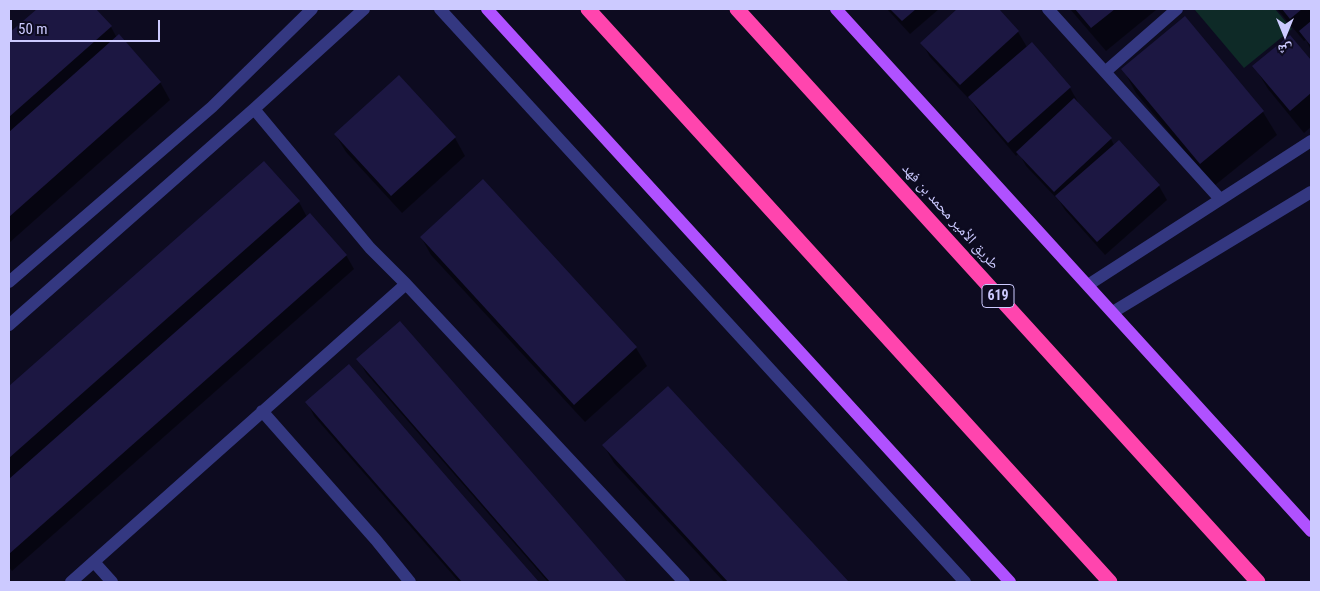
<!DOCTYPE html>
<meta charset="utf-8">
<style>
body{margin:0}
#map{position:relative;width:1320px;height:591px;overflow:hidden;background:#0d0b20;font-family:"Roboto Condensed","Noto Naskh Arabic",sans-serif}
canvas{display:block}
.frame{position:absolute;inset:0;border:10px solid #cccaff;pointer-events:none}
.north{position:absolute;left:1260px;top:10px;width:50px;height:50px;-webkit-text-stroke:4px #0d0b20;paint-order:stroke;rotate:180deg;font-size:14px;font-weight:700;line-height:20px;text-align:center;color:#cccaff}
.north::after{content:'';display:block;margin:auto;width:18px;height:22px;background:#cccaff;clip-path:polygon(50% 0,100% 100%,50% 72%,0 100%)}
.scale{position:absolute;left:10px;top:20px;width:150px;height:22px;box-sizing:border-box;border:2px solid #cccaff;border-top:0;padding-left:6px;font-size:15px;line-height:18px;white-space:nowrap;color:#cccaff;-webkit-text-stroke:4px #0d0b20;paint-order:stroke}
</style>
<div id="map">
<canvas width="1320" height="591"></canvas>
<div class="frame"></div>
<div class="north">ش</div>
<div class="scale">50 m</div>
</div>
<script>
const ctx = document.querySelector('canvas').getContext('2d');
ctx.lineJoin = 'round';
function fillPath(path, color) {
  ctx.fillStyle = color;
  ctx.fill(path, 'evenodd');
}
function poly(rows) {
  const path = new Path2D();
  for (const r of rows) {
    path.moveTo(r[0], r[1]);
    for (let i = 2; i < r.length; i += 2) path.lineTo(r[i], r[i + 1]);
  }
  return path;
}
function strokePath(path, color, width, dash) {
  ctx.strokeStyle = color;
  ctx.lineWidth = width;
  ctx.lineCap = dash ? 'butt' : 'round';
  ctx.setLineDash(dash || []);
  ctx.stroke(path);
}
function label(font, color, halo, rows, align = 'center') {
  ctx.font = font + ' "Roboto Condensed","Noto Naskh Arabic",sans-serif';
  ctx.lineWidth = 4.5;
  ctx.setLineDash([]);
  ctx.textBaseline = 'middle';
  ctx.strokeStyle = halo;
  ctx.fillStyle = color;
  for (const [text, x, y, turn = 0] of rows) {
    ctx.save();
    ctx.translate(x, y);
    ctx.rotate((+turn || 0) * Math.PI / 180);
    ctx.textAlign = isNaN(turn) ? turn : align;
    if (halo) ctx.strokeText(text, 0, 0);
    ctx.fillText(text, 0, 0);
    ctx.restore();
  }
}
fillPath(poly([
 [1196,9,1275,9,1292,29,1244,68,1195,10]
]), '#0e2a27');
fillPath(poly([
 [39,9,94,9,111,27,117,38,160,82,170,100,9,243,9,35],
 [887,9,939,9,910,34],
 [959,9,997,9,1018,32,1027,47,1032,44,1070,88,1078,102,1077,103,1111,139,1114,145,1159,186,1167,200,1105,255,1065,210,1060,202,1026,166,1019,153,1016,156,978,111,969,97,968,98,930,57,922,43],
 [1070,9,1155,9,1156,10,1106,51],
 [1277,9,1311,9,1311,50,1306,40,1304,41],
 [1185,18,1263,112,1277,135,1214,186,1136,93,1123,69],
 [1290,36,1311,62,1311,127,1304,133,1268,89,1254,66],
 [399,77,455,138,465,156,402,213,346,152,335,134],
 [264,163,299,202,307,217,346,255,354,269,12,571,9,567,9,388],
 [483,181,636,348,647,366,585,422,431,255,421,237],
 [400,323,626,582,548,582,366,373,358,359],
 [349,365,537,582,459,582,314,416,307,402],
 [668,387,847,582,724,582,614,463,604,446]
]), '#0007');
fillPath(poly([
 [37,9,96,9,112,26,9,117,9,33],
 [890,9,916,9,902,21],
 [957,9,999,9,1019,31,960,85,920,43],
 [1075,9,1115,9,1091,28],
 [1282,9,1302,9,1290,19],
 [1185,16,1264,111,1200,164,1121,69],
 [1311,21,1311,46,1299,31],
 [119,34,161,82,9,217,9,132],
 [1290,35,1311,60,1311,93,1290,111,1252,66],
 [1032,42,1071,87,1008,143,968,97],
 [399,75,456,137,391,196,334,134],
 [1074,98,1112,138,1054,192,1016,152],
 [1119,140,1160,185,1097,242,1055,196],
 [264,161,300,201,9,458,9,386],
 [483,179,637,347,574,405,420,237],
 [310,213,347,255,9,554,9,479],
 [400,321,557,501,627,582,550,582,356,359],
 [349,364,466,499,539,582,462,582,344,447,305,402],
 [668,386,849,582,728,582,602,445]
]), '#1c1742');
strokePath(poly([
 [440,9,965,582],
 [1048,9,1220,199],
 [1105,72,1177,9],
 [9,282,212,107,312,9],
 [406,284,684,582],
 [1088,285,1311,141],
 [1113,312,1311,192],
 [9,325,254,109,364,9],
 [262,411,376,540,410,582],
 [94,562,112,582],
 [71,582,406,284,370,248,254,109]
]), '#343881', 12);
strokePath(poly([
 [487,9,1010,582],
 [836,9,1311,531]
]), '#b051ff', 12);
strokePath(poly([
 [588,9,1110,582],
 [737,9,1258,582]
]), '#ff45ae', 15);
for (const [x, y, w] of [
 [998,296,32]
]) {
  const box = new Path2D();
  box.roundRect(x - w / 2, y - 11.5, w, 23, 4);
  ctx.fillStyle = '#0d0b20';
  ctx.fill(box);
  strokePath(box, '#cccaff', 1);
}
label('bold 14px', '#cccaff', null, [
 ["619",998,296]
]);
label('15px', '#cccaff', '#0d0b20', [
 ["طريق الأمير محمد بن فهد",950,217,48]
]);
</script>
